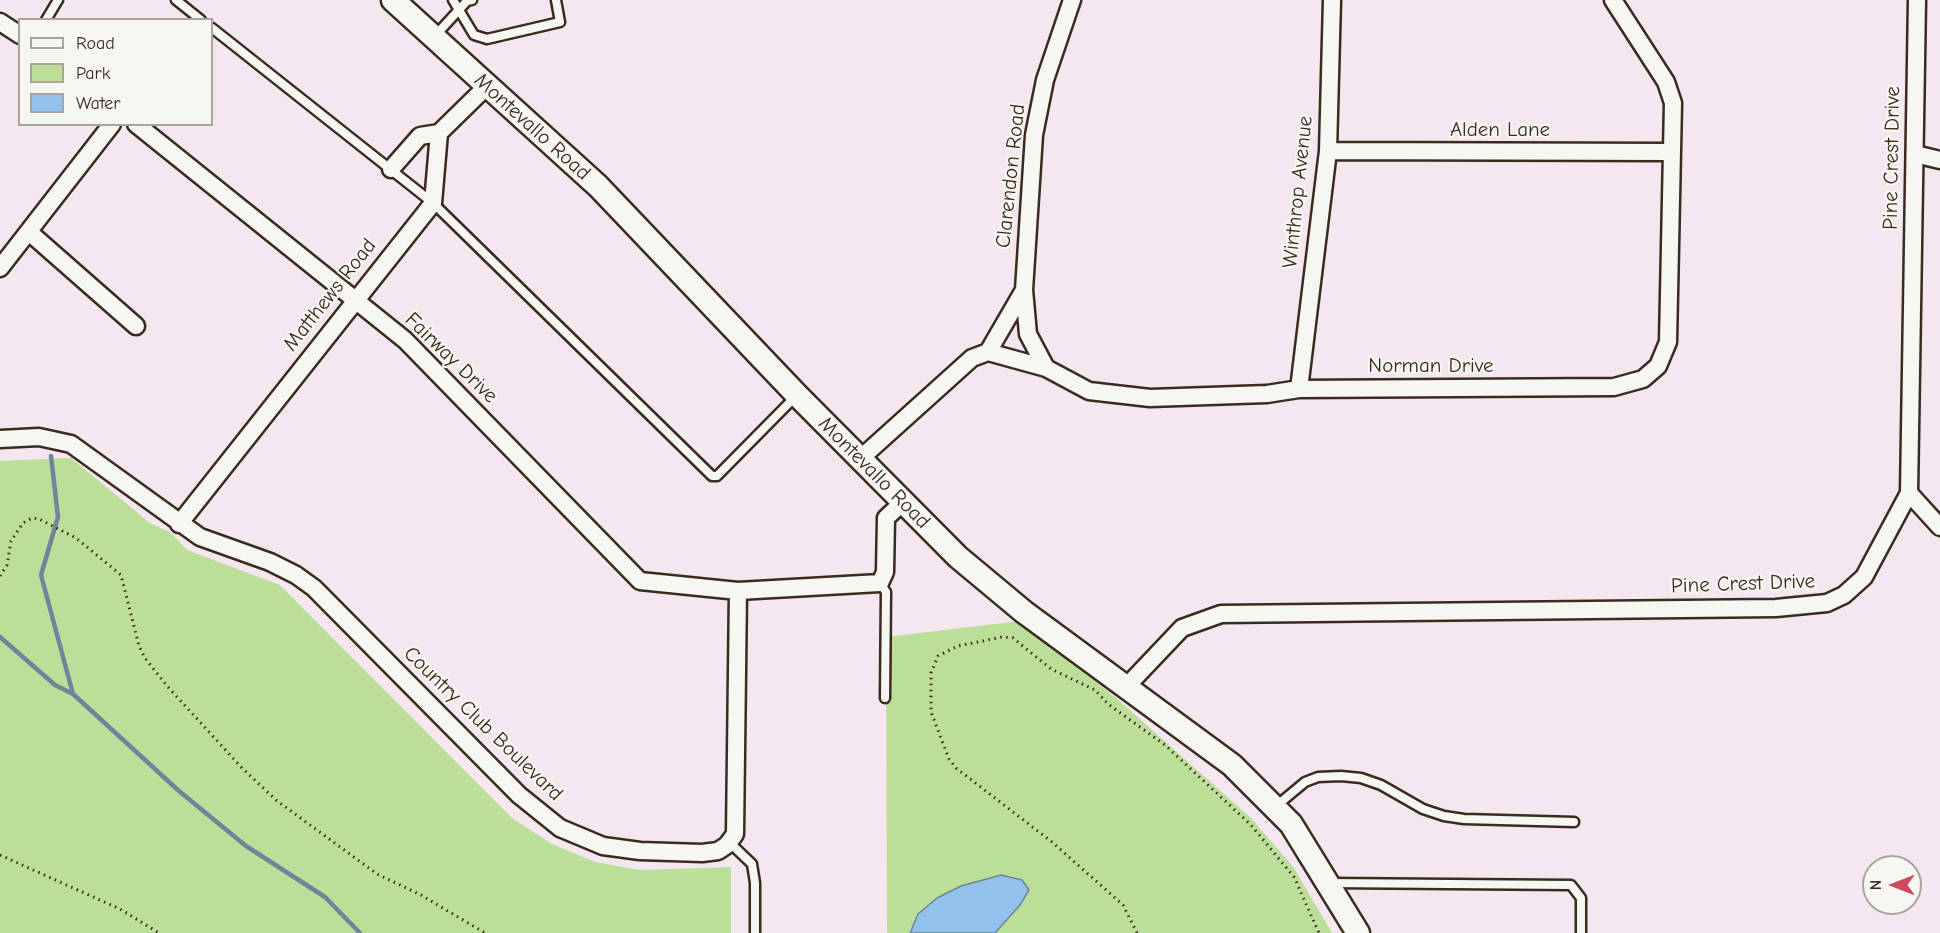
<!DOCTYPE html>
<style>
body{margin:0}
#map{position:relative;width:1940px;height:933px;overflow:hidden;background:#f5e7ef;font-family:"Comic Neue",sans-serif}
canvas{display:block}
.legend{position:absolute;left:18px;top:18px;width:195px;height:108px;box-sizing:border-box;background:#f6f6f2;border:2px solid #aba49d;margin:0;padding:8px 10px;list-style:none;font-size:18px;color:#3b2a1e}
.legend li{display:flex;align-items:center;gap:12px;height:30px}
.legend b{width:30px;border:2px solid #aba49d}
.north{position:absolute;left:1862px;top:855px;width:60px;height:60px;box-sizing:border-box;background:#f6f6f2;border:2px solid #aba49d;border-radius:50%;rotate:270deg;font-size:16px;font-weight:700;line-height:24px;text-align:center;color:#3b2a1e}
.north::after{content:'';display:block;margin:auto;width:21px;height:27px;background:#d1495b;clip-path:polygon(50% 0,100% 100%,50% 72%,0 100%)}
</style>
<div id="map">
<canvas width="1940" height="933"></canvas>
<ul class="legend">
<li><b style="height:8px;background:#f6f6f2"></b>Road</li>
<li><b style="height:16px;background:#bbdf99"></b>Park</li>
<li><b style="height:16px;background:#92c1ec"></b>Water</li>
</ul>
<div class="north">N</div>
</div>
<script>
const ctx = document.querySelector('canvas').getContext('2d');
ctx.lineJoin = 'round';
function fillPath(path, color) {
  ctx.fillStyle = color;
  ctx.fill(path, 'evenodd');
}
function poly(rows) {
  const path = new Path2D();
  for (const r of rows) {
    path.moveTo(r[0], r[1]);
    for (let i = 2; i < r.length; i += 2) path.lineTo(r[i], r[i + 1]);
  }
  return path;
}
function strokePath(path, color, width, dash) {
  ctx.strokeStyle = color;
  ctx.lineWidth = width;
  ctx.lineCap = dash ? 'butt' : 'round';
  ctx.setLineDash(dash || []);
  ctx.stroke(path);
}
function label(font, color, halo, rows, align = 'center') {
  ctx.font = font + ' "Comic Neue",sans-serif';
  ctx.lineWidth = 4.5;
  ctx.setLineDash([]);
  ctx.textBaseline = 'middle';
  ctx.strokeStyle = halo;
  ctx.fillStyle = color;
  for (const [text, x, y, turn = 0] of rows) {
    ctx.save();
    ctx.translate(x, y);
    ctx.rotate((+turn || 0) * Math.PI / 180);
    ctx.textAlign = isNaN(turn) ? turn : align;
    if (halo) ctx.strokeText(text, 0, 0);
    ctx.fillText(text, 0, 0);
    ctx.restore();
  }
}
fillPath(poly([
 [71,458,150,523,170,532,187,550,280,585,512,818,552,844,595,862,640,870,731,867,731,933,0,933,0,461],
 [1020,621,1115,697,1251,818,1294,868,1332,933,887,933,886,637]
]), '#bbdf99');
const water = poly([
 [1001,875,1022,880,1029,890,1020,905,995,933,910,933,918,914,937,898,961,886,1001,875]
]);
fillPath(water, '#92c1ec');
strokePath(water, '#6f859a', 1.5);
strokePath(poly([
 [51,456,58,517,41,575,73,694],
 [0,637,55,685,73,694,179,791,246,846,325,897,360,933]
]), '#6f859a', 4.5);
const service = poly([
 [176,0,201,20],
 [453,0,474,35,487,39,560,22,556,0],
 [46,20,58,0],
 [212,28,433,203,712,476,717,476,795,397],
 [434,37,467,1,472,0],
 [880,583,886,592,885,698],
 [1275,807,1305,782,1318,777,1341,776,1361,778,1381,785,1423,809,1444,816,1464,819,1574,822],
 [729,842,752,864,755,883,755,933],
 [1329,883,1571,885,1581,898,1581,933]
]);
const minor = poly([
 [0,22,20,35],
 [136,124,405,340,640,581,738,591,880,583,885,572,886,518,902,503],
 [1328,151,1672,152],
 [1915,154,1940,160],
 [391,169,420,136,439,133],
 [29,232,136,326],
 [0,268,112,124],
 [1024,290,1028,334,1046,368],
 [988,352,1024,290,1034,135,1045,80,1072,0],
 [1299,389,1328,151,1332,0],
 [0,439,39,437,71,444,200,537,270,562,296,575,314,588,519,795,560,828,603,846,640,851,702,853,718,851,727,845,735,834,738,591],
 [861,458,972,358,988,352,1046,368,1089,391,1150,398,1267,394,1299,389,1614,387,1643,379,1658,366,1668,342,1673,103,1666,82,1613,0],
 [1909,493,1940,527],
 [179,524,433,203,439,133,486,87],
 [1127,686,1182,628,1221,614,1776,608,1827,603,1844,595,1864,577,1909,493,1917,0]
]);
const secondary = poly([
 [393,0,598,186,797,395,958,557,1024,612,1232,765,1291,824,1358,933]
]);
strokePath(service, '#3b2a1e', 13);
strokePath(minor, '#3b2a1e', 21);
strokePath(secondary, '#3b2a1e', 27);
strokePath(poly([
 [0,576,7,565,11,541,23,523,32,518,39,519,76,538,121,575,139,646,145,658,167,686,242,768,276,800,377,874,421,895,485,933],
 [0,855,120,909,159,933],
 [1137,933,1123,905,1052,842,956,768,949,759,931,712,931,673,938,656,958,646,1002,637,1013,638,1051,669,1095,690,1108,704,1165,745,1251,825,1294,877,1319,933]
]), '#3b2a1e', 3, [1.5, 4.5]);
strokePath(service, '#f6f6f2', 8);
strokePath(minor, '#f6f6f2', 16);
strokePath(secondary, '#f6f6f2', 22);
label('21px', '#3b2a1e', '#f6f6f2', [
 ["Montevallo Road",532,127,42],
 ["Alden Lane",1500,130],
 ["Pine Crest Drive",1892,158,-89],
 ["Clarendon Road",1011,176,-84],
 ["Winthrop Avenue",1298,192,-84],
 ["Matthews Road",330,295,-52],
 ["Fairway Drive",451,358,44],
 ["Norman Drive",1431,366],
 ["Montevallo Road",874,473,45],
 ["Pine Crest Drive",1743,584,-2],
 ["Country Club Boulevard",483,724,44]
]);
</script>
